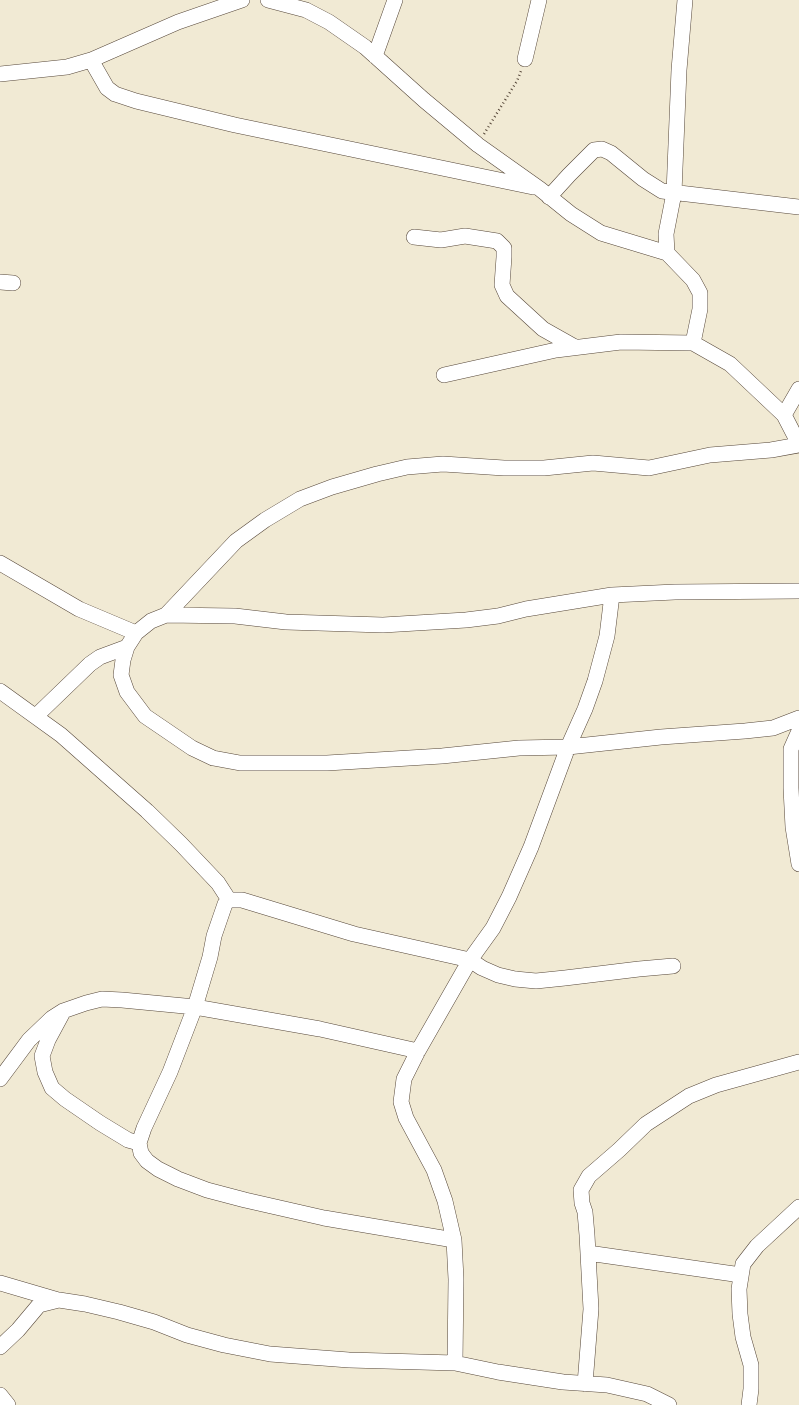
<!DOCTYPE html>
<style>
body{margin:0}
canvas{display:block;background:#f1ead4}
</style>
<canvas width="799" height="1405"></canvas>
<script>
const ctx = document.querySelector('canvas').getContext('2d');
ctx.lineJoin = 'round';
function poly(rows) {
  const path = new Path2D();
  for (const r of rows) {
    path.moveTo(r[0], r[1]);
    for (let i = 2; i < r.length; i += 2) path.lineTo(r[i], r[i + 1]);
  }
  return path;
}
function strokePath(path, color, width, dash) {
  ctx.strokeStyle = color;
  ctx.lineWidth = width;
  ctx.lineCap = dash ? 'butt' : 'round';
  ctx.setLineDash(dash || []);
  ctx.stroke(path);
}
const street = poly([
 [268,0,306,10,329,22,365,47,424,100,478,145,540,189,571,214,601,233,667,253],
 [685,0,679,70,674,193,666,234,667,253,693,280,700,293,700,309,693,343],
 [375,56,395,0],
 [525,59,539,0],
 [91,60,107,88,115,94,136,101,235,125,533,187],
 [0,74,67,67,91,60,178,22,242,0],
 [549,197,569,175,594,150,602,149,611,153,643,179,662,191,799,207],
 [414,237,441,240,465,236,497,241,504,248,504,257,502,285,507,296,543,329,575,347],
 [0,282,13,283],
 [444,375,556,350,621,342,693,343,730,364,784,415,799,444],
 [784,415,799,389],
 [0,563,79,609,136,633],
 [799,591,675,592,612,595,526,609,498,616,466,620,383,625,286,622,235,616,166,615,151,621,136,633,127,647,123,660,121,675,127,692,145,716,192,748,213,758,240,763,327,763,442,756,519,748,568,747,661,737,745,731,773,728,799,718],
 [166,615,236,541,265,520,300,499,332,487,377,474,407,467,443,464,504,468,544,468,593,463,649,468,710,455,771,450,799,445],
 [0,691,61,735,147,811,181,844,218,883,229,900],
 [36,716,90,664,100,657,127,647],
 [799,731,791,749,791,788,793,827,799,864],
 [62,1014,48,1040,42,1056,45,1072,52,1088,65,1099,100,1123,128,1140,139,1143],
 [0,1079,29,1040,52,1018,63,1011,86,1003,102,999,122,1000,195,1007,320,1029,418,1051],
 [454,1240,324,1218,245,1200,207,1190,178,1179,158,1169,147,1161,141,1153,139,1143,144,1128,170,1072,195,1007,210,957,214,936,225,904,229,900,242,900,354,934,470,960,482,968,498,975,515,979,536,981,565,978,639,969,673,966],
 [588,1253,741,1275],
 [0,1283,58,1300],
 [0,1347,18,1330,39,1305,59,1300,85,1304,119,1312,154,1322,187,1335,224,1345,270,1354,349,1360,455,1363,498,1372,563,1382,607,1385,647,1394,669,1405],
 [455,1363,456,1279,454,1240,445,1201,434,1170,406,1118,401,1102,404,1079,418,1051,470,960,493,928,509,897,531,847,568,747,585,709,595,681,607,636,612,595],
 [585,1384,591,1309,587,1235,585,1212,582,1203,581,1190,589,1176,619,1150,646,1124,689,1096,716,1085,799,1062],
 [0,1395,8,1405],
 [749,1405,751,1389,751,1365,743,1337,740,1314,739,1289,743,1264,757,1246,799,1207]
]);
strokePath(street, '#564739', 16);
strokePath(poly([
 [484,134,517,81,521,71]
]), '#564739', 2.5, [1, 3]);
strokePath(street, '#fff', 15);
</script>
